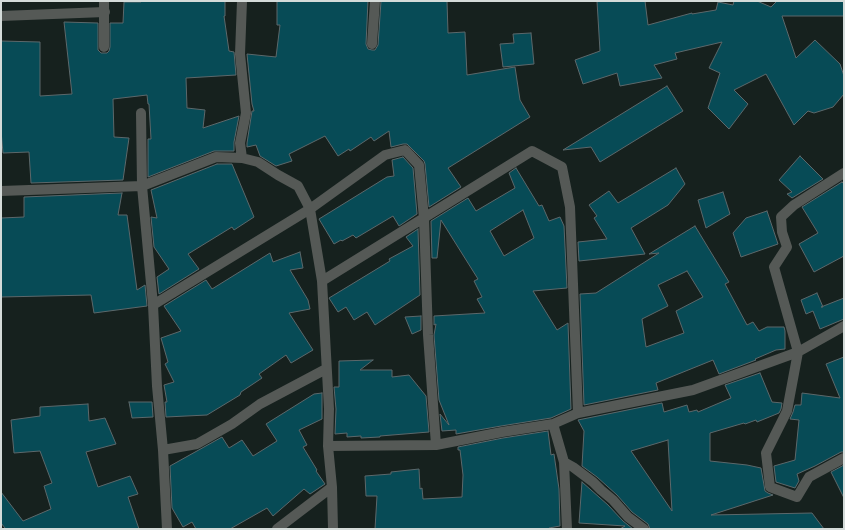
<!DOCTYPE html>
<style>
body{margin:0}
#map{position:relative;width:845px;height:530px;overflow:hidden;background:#16211e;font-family:Lato,sans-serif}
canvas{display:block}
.frame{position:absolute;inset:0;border:2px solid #d4dbd9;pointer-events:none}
</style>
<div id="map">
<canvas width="845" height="530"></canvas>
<div class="frame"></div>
</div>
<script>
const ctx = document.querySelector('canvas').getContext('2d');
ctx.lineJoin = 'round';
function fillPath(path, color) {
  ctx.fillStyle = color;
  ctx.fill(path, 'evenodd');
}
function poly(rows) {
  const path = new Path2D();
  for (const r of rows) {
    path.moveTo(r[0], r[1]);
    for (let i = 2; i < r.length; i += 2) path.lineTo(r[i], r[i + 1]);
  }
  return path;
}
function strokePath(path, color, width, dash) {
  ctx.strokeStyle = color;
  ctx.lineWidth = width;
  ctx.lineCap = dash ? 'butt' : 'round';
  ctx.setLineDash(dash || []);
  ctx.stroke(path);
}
const building = poly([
 [141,1,225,1,225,16,224,16,229,51,234,52,236,75,186,78,187,108,205,110,203,128,239,116,234,142,234,151,214,151,148,177,148,139,151,139,149,104,148,104,147,95,113,99,114,137,129,138,123,180,31,183,29,152,3,153,1,131,1,41,40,42,40,96,72,94,64,22,98,23,98,50,101,53,107,53,109,51,110,47,110,23,123,23,124,2,141,2,141,1],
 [277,1,368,1,366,44,368,49,372,50,375,50,378,45,381,1,447,1,448,33,465,32,467,75,515,67,520,100,530,117,448,168,461,187,429,207,425,164,424,161,407,144,403,144,391,147,389,131,374,141,371,137,350,151,349,149,338,156,325,136,289,154,292,161,276,166,260,156,256,145,247,147,247,143,252,111,254,111,252,104,247,54,276,57,280,25,277,25,277,1],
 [597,1,645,1,648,25,692,13,692,14,716,10,718,2,733,5,734,1,757,1,771,7,777,1,844,1,844,16,782,16,796,58,815,40,840,64,844,76,844,94,833,107,814,113,808,111,794,125,766,74,734,90,748,104,729,129,708,108,720,73,709,68,722,42,675,53,677,59,654,65,662,78,620,86,617,73,583,84,575,60,600,51,597,1],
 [531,33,534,64,503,67,500,44,514,43,513,34,531,33],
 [667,86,683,111,600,162,591,147,563,150,667,86],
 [800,156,823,179,792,198,787,194,792,192,779,180,800,156],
 [403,157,413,168,417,214,399,226,393,216,356,238,353,235,342,241,341,240,334,244,319,219,387,177,394,176,392,160,403,157],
 [217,164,232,164,254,217,234,230,232,227,188,254,199,269,159,294,157,277,169,269,154,247,151,217,157,218,151,190,217,164],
 [516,168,539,206,542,205,549,221,560,217,564,226,567,288,533,291,557,330,568,323,571,409,551,418,501,426,456,434,456,430,442,431,440,414,449,425,439,400,434,335,436,324,434,325,434,316,485,313,477,299,482,297,474,281,478,279,441,220,437,258,432,258,431,221,468,198,476,211,515,188,509,173,516,168],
 [523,210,534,238,504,256,490,231,523,210],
 [676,168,685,184,668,205,631,228,645,254,579,261,578,242,607,239,594,218,597,216,589,205,609,191,618,203,676,168],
 [842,182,844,184,844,256,814,272,799,244,818,233,802,207,842,182],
 [723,192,730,214,706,228,698,200,723,192],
 [122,193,118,215,127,215,137,290,145,285,147,306,94,313,91,295,1,297,1,218,24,217,24,197,122,193],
 [767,211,778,244,741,257,733,233,746,218,767,211],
 [695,226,729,282,725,284,747,325,753,322,759,331,767,327,784,327,785,331,785,349,776,350,755,359,756,360,719,374,713,360,656,383,658,390,584,405,580,294,596,293,659,253,649,254,695,226],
 [687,271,703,297,676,311,684,333,646,347,642,319,668,306,658,285,687,271],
 [418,229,420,295,375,325,367,312,354,320,346,307,338,312,329,298,390,261,389,259,413,246,406,237,418,229],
 [300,252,303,268,290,270,308,300,310,309,289,313,313,350,291,363,286,355,259,374,262,378,241,392,240,395,207,415,166,417,165,402,167,402,164,385,174,382,165,364,168,362,161,338,181,331,164,306,206,280,212,289,270,253,273,262,300,252],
 [817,293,823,307,821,307,844,298,844,319,820,329,813,311,806,314,801,300,817,293],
 [421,316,421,330,412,334,405,317,421,316],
 [844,357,844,452,841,452,815,466,797,474,799,481,795,488,776,482,774,466,795,460,799,420,790,419,793,412,795,405,801,405,802,393,840,398,826,364,844,357],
 [373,360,360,370,392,370,392,377,409,375,426,396,429,432,380,436,380,437,361,438,361,436,347,437,347,433,335,434,336,409,334,387,339,387,339,361,373,360],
 [760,373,772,402,782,403,781,409,779,413,757,422,756,420,745,424,744,423,710,433,710,461,747,465,761,468,765,491,768,493,773,495,711,515,812,513,824,529,650,529,648,524,632,512,617,495,597,477,582,466,584,431,578,420,662,403,664,412,687,405,689,412,697,410,698,412,731,398,725,385,760,373],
 [668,440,672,511,631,451,668,440],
 [322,393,322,419,299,430,307,445,303,447,317,470,316,471,325,484,310,494,304,489,273,516,267,508,230,529,196,529,192,522,183,527,172,508,170,466,222,437,229,448,242,440,253,456,277,441,266,424,314,394,322,393],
 [129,402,152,402,153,417,132,418,129,402],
 [88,404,89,421,105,418,116,444,86,452,98,487,130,476,138,494,128,497,139,529,4,529,5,528,1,523,1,492,23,521,51,509,44,486,52,483,40,451,14,453,11,420,40,416,40,407,88,404],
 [548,431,551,455,554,454,559,489,560,526,549,528,549,529,375,529,377,496,366,496,365,476,391,474,391,472,419,469,420,489,422,488,423,499,462,497,463,475,460,450,458,450,458,447,503,438,548,431],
 [844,465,844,498,831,472,844,465],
 [582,482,608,505,623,521,633,529,620,529,625,526,579,523,582,482]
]);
fillPath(building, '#074b56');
strokePath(building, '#5c686b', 1);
strokePath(poly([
 [242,1,240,54,246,113,240,143,242,158],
 [1,16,105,12],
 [372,44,375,1],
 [104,47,104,1],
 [141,113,142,186,216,157,242,158,258,162,278,175,298,186,310,209,322,281,329,409,328,446,332,487,333,529],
 [844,173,794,205,781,217,782,232,787,247,774,267,798,352,787,411,766,453,770,487,797,497,809,477,844,458],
 [1,191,142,186,153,305,157,386,163,450,167,529],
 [322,281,532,151,562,167,570,207,578,413],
 [153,305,310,209,385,155,405,150,419,165,424,218,428,335,436,445],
 [553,424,564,462,567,529],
 [328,446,436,445,502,432,553,424,578,413,693,390,798,352,844,326],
 [163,450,197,444,232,424,260,404,326,369],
 [564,462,573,467,593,482,601,490,613,500,628,517,644,529],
 [277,529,332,487]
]), '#555956', 10);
</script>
